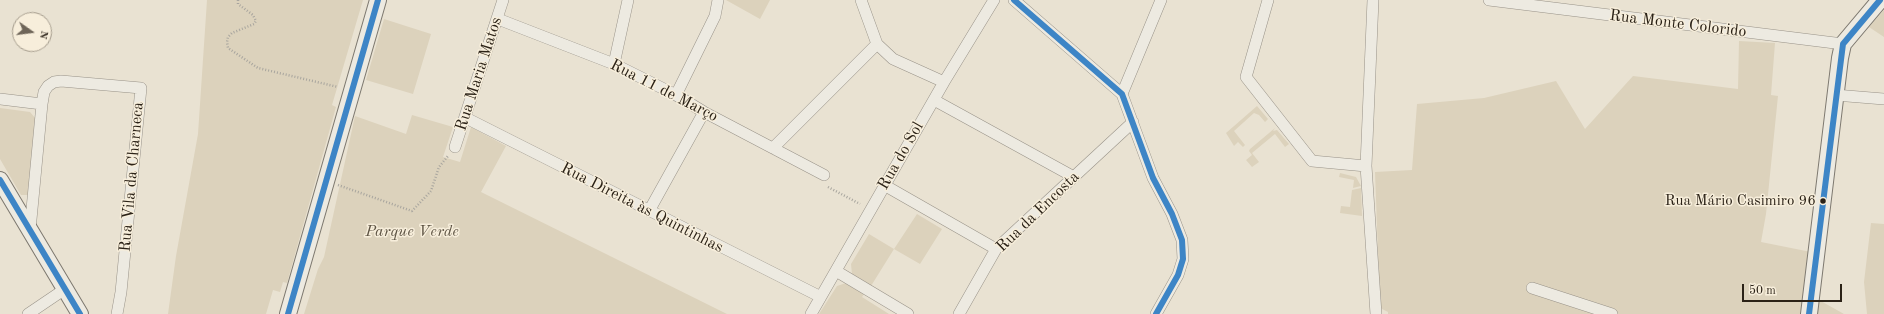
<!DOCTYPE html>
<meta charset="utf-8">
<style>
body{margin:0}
#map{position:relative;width:1884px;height:314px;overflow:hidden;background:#e9e2d2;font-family:"Old Standard TT",serif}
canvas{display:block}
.north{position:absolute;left:12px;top:12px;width:40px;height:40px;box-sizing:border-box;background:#f7eedb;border:1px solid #a59c8d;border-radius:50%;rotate:104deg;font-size:11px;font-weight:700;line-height:16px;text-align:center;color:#2b2217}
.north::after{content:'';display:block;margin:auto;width:14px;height:18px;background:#6e6558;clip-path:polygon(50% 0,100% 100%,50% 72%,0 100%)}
.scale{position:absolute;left:1742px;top:284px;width:100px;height:18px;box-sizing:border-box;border:2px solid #2b2217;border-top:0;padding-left:5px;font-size:12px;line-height:14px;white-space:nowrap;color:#2b2217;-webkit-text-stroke:3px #f7eedb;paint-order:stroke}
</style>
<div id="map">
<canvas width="1884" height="314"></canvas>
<div class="north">N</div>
<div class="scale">50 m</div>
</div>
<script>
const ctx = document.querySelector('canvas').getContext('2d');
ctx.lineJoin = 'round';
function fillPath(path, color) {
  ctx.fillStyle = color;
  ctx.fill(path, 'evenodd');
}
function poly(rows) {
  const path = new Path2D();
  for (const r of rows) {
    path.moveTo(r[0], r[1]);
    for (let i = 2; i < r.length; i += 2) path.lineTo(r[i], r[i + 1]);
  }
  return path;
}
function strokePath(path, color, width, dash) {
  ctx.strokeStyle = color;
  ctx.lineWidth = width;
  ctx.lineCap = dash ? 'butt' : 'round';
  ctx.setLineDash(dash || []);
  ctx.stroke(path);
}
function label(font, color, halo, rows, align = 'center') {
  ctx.font = font + ' "Old Standard TT",serif';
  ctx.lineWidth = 3;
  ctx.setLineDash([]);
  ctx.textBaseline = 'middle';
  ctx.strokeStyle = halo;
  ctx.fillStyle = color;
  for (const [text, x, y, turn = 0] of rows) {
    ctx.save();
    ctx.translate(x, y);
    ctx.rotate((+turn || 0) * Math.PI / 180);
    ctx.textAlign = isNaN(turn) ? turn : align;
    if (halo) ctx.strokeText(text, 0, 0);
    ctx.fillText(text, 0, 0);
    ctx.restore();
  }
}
fillPath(poly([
 [207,0,363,0,332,105,336,107,287,283,283,282,280,292,273,290,266,314,168,314,176,256,198,134],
 [726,0,770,0,760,19],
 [1884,10,1884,37,1869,27],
 [384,19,431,34,413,94,366,80],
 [1739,41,1775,43,1771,95,1778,96,1766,214,1761,242,1811,252,1800,314,1388,314,1388,312,1380,308,1375,172,1412,170,1417,104,1484,98,1556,81,1585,129,1633,76,1738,89],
 [1257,106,1268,119,1265,122,1259,115,1254,113,1234,131,1245,145,1243,147,1238,142,1234,146,1226,133],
 [0,108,30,112,36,119,28,195,21,195,0,159],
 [412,115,453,127,443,157,460,162,471,127,506,146,481,192,727,314,304,314,318,269,324,257,355,116,406,134],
 [1275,128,1273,131,1277,130,1289,144,1285,147,1275,134,1252,153,1259,162,1252,167,1246,160,1252,155,1249,151,1250,149],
 [1340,173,1356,177,1361,186,1353,188,1354,180,1339,177],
 [1361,188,1362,216,1340,213,1341,206,1350,207,1352,190],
 [917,214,942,229,920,264,894,249,871,286,852,274,851,264,869,234,894,249],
 [1871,223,1884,224,1884,314,1867,314,1864,282],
 [846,283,864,294,862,297,889,314,819,314,837,286],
 [1819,300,1844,314,1815,314]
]), '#dcd2bc');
const street = poly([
 [861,0,877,44,893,59,944,82],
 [1014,0,1122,94,1153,178,1172,214,1182,240,1183,259,1178,275,1156,314],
 [1268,0,1246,77,1312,161,1366,166],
 [1373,0,1366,166,1376,314],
 [1489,0,1843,44],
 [498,19,614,64,676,95,704,112,824,175],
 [614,64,628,0],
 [1122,94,1161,0],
 [676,95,715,16,718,0],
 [1835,95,1884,99],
 [0,99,42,104],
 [934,100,1074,177],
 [466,118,819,296],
 [455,147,503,0],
 [773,148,877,44],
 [884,185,996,249],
 [649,211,704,112],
 [30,230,42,104,44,92,48,86,54,82,61,81,141,88,121,292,117,314],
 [836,271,908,314],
 [1532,288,1612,314],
 [28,314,65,289],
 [811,314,944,82,994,0],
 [959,314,996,249,1133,122]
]);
const secondary = poly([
 [0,180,80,314],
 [288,314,378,0],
 [1809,314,1840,58,1843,44,1880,0]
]);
strokePath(street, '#989288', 12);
strokePath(secondary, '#7d786f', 18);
strokePath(poly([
 [238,0,238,4,253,15,256,21,254,24,232,33,228,37,227,42,228,48,258,68,338,87],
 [338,185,412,211,431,191,439,167,448,156],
 [828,187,860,204]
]), '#a8a59e', 2.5, [1, 2]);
strokePath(street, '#edeae1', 11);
strokePath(secondary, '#edeae1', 16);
strokePath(poly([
 [1014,0,1122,94,1153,178,1172,214,1182,240,1183,259,1178,275,1156,314],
 [0,180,80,314],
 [288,314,378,0],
 [1809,314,1843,44,1880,0]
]), '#3d85c6', 6);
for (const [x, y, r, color] of [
 [1823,201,3.5,"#2b2217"]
]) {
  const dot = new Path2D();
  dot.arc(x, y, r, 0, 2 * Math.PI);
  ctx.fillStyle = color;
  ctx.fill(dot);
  strokePath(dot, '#f7eedb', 1.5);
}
label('15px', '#2b2217', '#f7eedb', [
 ["Rua Mário Casimiro 96",1816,201]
], 'right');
label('16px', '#2b2217', '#f7eedb', [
 ["Rua Monte Colorido",1678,24,7],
 ["Rua Maria Matos",479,74,-72],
 ["Rua 11 de Março",664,91,27],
 ["Rua do Sol",901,156,-60],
 ["Rua Vila da Charneca",132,177,-85],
 ["Rua Direita às Quintinhas",642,208,27],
 ["Rua da Encosta",1038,212,-44]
]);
label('italic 16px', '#5d5343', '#f7eedb', [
 ["Parque Verde",412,232]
]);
</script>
